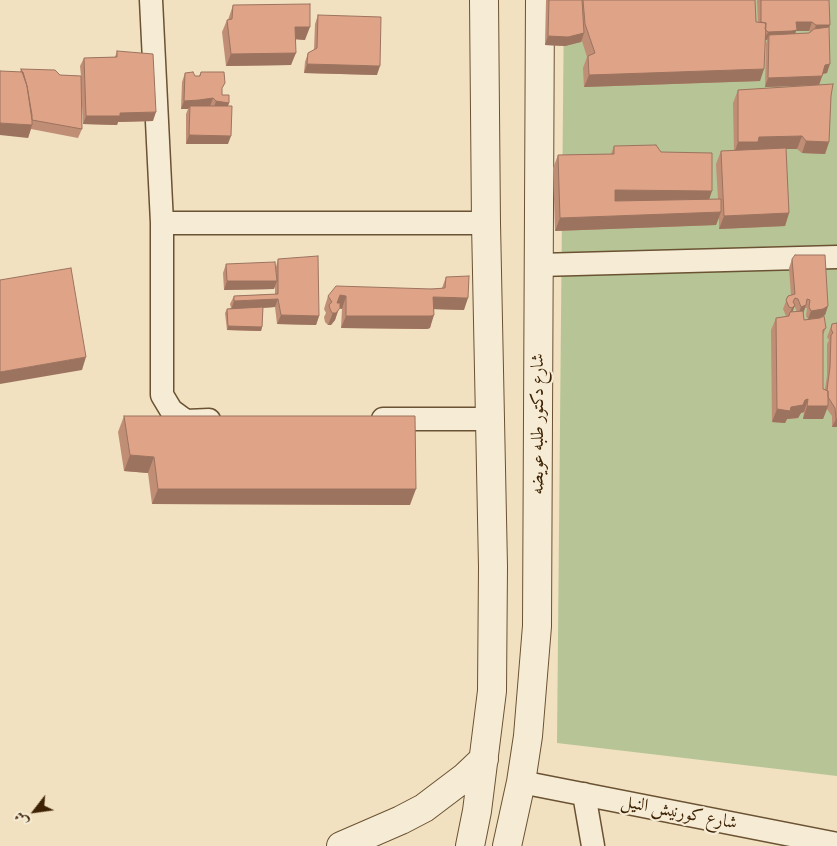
<!DOCTYPE html>
<meta charset="utf-8">
<style>
body{margin:0}
#map{position:relative;width:837px;height:846px;overflow:hidden;background:#f1e1c0;font-family:Alegreya,Amiri,serif}
canvas{display:block}
.north{position:absolute;left:10px;top:786px;width:50px;height:50px;-webkit-text-stroke:4px #f6ecd6;paint-order:stroke;rotate:240deg;font-size:14px;font-weight:700;line-height:20px;text-align:center;color:#3d2203}
.north::after{content:'';display:block;margin:auto;width:18px;height:22px;background:#3d2203;clip-path:polygon(50% 0,100% 100%,50% 72%,0 100%)}
</style>
<div id="map">
<canvas width="837" height="846"></canvas>
<div class="north">ش</div>
</div>
<script>
const ctx = document.querySelector('canvas').getContext('2d');
ctx.lineJoin = 'round';
function fillPath(path, color) {
  ctx.fillStyle = color;
  ctx.fill(path, 'evenodd');
}
function poly(rows) {
  const path = new Path2D();
  for (const r of rows) {
    path.moveTo(r[0], r[1]);
    for (let i = 2; i < r.length; i += 2) path.lineTo(r[i], r[i + 1]);
  }
  return path;
}
function strokePath(path, color, width, dash) {
  ctx.strokeStyle = color;
  ctx.lineWidth = width;
  ctx.lineCap = dash ? 'butt' : 'round';
  ctx.setLineDash(dash || []);
  ctx.stroke(path);
}
function label(font, color, halo, rows, align = 'center') {
  ctx.font = font + ' Alegreya,Amiri,serif';
  ctx.lineWidth = 4.5;
  ctx.setLineDash([]);
  ctx.textBaseline = 'middle';
  ctx.strokeStyle = halo;
  ctx.fillStyle = color;
  for (const [text, x, y, turn = 0] of rows) {
    ctx.save();
    ctx.translate(x, y);
    ctx.rotate((+turn || 0) * Math.PI / 180);
    ctx.textAlign = isNaN(turn) ? turn : align;
    if (halo) ctx.strokeText(text, 0, 0);
    ctx.fillText(text, 0, 0);
    ctx.restore();
  }
}
fillPath(poly([
 [564,0,837,0,837,776,557,743]
]), '#b6c496');
const minor = poly([
 [151,0,162,223,162,395,171,410,186,421,209,420],
 [162,223,486,223],
 [539,265,837,257],
 [383,419,490,419],
 [521,782,837,844],
 [584,794,593,846]
]);
const tertiary = poly([
 [341,846,401,820,424,808,465,777,484,759],
 [470,846,477,811,492,691,493,567,486,223,484,0],
 [507,846,521,782,528,736,537,626,540,0]
]);
strokePath(minor, '#6a5232', 25);
strokePath(tertiary, '#6a5232', 30);
strokePath(minor, '#f6ecd6', 22);
strokePath(tertiary, '#f6ecd6', 28);
fillPath(poly([
 [546,0,755,0,756,22,758,22,757,0,829,0,830,25,829,27,827,73,823,74,819,85,831,96,829,142,825,154,802,153,797,149,786,149,789,213,785,226,719,229,719,218,716,225,555,231,553,168,558,155,611,154,614,146,661,152,709,200,718,199,716,164,721,151,734,151,733,103,738,90,817,85,765,87,766,44,767,40,765,40,760,81,584,87,583,68,587,57,582,41,581,42,565,46,545,45],
 [796,31,809,31,810,32,809,33,795,34],
 [233,5,305,40,296,39,291,65,226,66,222,32,227,20,228,20],
 [318,15,377,75,304,73,305,62,308,53,314,50,315,24],
 [117,51,153,121,118,122,117,125,83,124,81,88,82,129,78,138,31,129,28,138,20,72,21,69,60,75,81,76,80,66,84,58,115,57],
 [201,72,222,92,222,95,229,103,228,106,228,144,186,144,186,114,188,109,181,109,182,82,185,73,195,76,199,76],
 [278,259,319,316,316,325,277,324,275,307,263,308,262,327,261,331,227,330,225,313,227,309,231,308,230,304,234,296,275,294,275,285,274,289,224,290,223,273,226,264,276,267],
 [792,259,828,306,825,315,819,318,826,328,823,335,823,389,825,389,827,376,827,344,829,340,827,337,832,324,837,323,837,427,832,427,832,416,827,409,823,419,803,419,804,412,801,413,798,418,787,419,785,423,772,422,771,330,776,318,788,316,786,316,783,309,788,296,791,295,789,268],
 [794,307,795,307,797,312,792,312],
 [805,308,807,308,806,316,808,319,804,320,803,312],
 [446,277,464,310,434,309,430,328,427,329,341,328,342,309,339,308,335,320,331,325,328,325,325,322,324,317,326,313,324,309,328,296,442,288],
 [124,416,410,505,152,504,148,473,124,471,118,432]
]), '#c08d75');
fillPath(poly([
 [796,22,812,22,809,31,796,31,794,38,769,35,767,40,764,40,768,32],
 [816,25,830,25,826,34,813,34],
 [295,27,310,27,305,40,291,39],
 [584,33,581,42,565,46,545,45,548,36],
 [296,53,291,65,226,66,231,54],
 [307,64,380,66,377,75,304,73],
 [830,64,827,73,822,74,825,65],
 [764,69,760,81,584,87,589,75],
 [822,76,819,85,765,87,768,78],
 [213,98,210,106,190,106,188,109,181,109,184,101],
 [216,101,229,103,226,111,213,110],
 [156,112,153,121,118,122,117,125,83,124,86,116,120,113],
 [0,123,32,125,28,138,0,135],
 [189,135,231,136,228,144,186,144],
 [802,136,797,149,755,149,753,154,734,154,738,142,759,137],
 [806,141,829,142,825,154,802,153],
 [615,190,712,191,708,203,610,203],
 [721,212,716,225,555,231,560,218],
 [789,213,785,226,719,229,724,216],
 [227,281,277,281,274,289,224,290],
 [340,295,346,296,342,309,339,308,335,320,331,325,328,325],
 [433,297,468,298,464,310,429,309],
 [278,299,275,307,231,310,234,301],
 [795,305,792,313,789,316,792,308],
 [806,305,803,314,798,315,801,307],
 [828,306,825,315,819,318,808,319,811,311],
 [281,315,319,316,316,325,277,324],
 [434,315,430,328,427,329,341,328,346,316],
 [228,326,262,327,261,331,227,330],
 [86,357,82,370,0,384,0,372],
 [808,399,804,412,801,413,798,418,787,419,785,423,772,422,777,409,791,407],
 [807,406,828,406,823,419,803,419],
 [836,419,837,419,837,427,832,427],
 [130,455,154,457,148,473,124,471],
 [158,489,416,489,410,505,152,504]
]), '#9c735f');
const building = poly([
 [549,0,582,0,584,33,568,37,548,36,549,0],
 [583,0,755,0,756,22,766,23,764,69,589,75,588,56,595,53,585,24,583,0],
 [761,0,829,0,830,25,816,25,812,22,796,22,797,30,792,31,768,32,765,29,766,23,761,22,761,0],
 [310,4,310,27,295,27,296,53,231,54,227,20,232,19,233,5,310,4],
 [318,15,381,17,380,66,307,64,308,53,317,48,318,15],
 [829,27,830,64,825,65,822,76,768,78,769,35,809,33,814,29,829,27],
 [117,51,153,54,156,112,120,113,120,116,86,116,84,58,117,57,117,51],
 [21,69,55,70,60,75,81,76,82,129,32,120,27,86,21,69],
 [0,71,23,72,27,86,32,115,32,125,0,123,0,71],
 [193,72,195,76,200,76,201,72,224,72,225,83,222,88,222,95,229,95,229,103,216,101,213,98,199,100,184,101,185,73,193,72],
 [833,84,831,96,829,142,806,141,802,136,759,137,758,142,738,142,738,90,833,84],
 [190,106,232,106,231,136,189,135,190,106],
 [656,145,661,152,712,153,712,191,615,190,615,201,721,199,721,212,560,218,558,155,614,154,614,146,656,145],
 [786,148,789,213,724,216,721,151,786,148],
 [795,255,825,255,828,306,823,309,811,311,809,307,810,300,807,299,806,305,801,307,798,299,795,298,793,302,795,305,792,308,789,307,786,300,788,296,795,294,792,259,795,255],
 [318,256,319,316,281,315,278,299,234,301,234,296,278,294,278,259,318,256],
 [275,262,277,281,227,281,226,264,275,262],
 [71,268,86,357,0,372,0,280,71,268],
 [469,276,468,298,433,297,434,315,431,316,346,316,346,296,340,295,337,303,340,303,340,308,336,313,332,313,330,309,329,305,332,302,328,296,336,286,432,289,445,288,446,277,469,276],
 [263,307,262,327,228,326,227,309,263,307],
 [803,311,804,320,820,318,824,316,826,328,823,330,823,389,828,391,828,406,807,406,808,399,805,400,803,405,791,407,790,411,777,409,776,318,789,316,790,312,803,311],
 [837,323,837,419,836,419,835,408,828,397,828,391,827,390,830,367,831,335,833,333,831,329,832,324,837,323],
 [124,416,415,416,416,489,158,489,154,457,130,455,124,416]
]);
fillPath(building, '#dfa488');
strokePath(building, '#9c735f', 1);
label('18px', '#3d2203', '#f6ecd6', [
 ["شارع دكتور طلبه عويضه",539,424,-90],
 ["شارع كورنيش النيل",679,813,11]
]);
</script>
